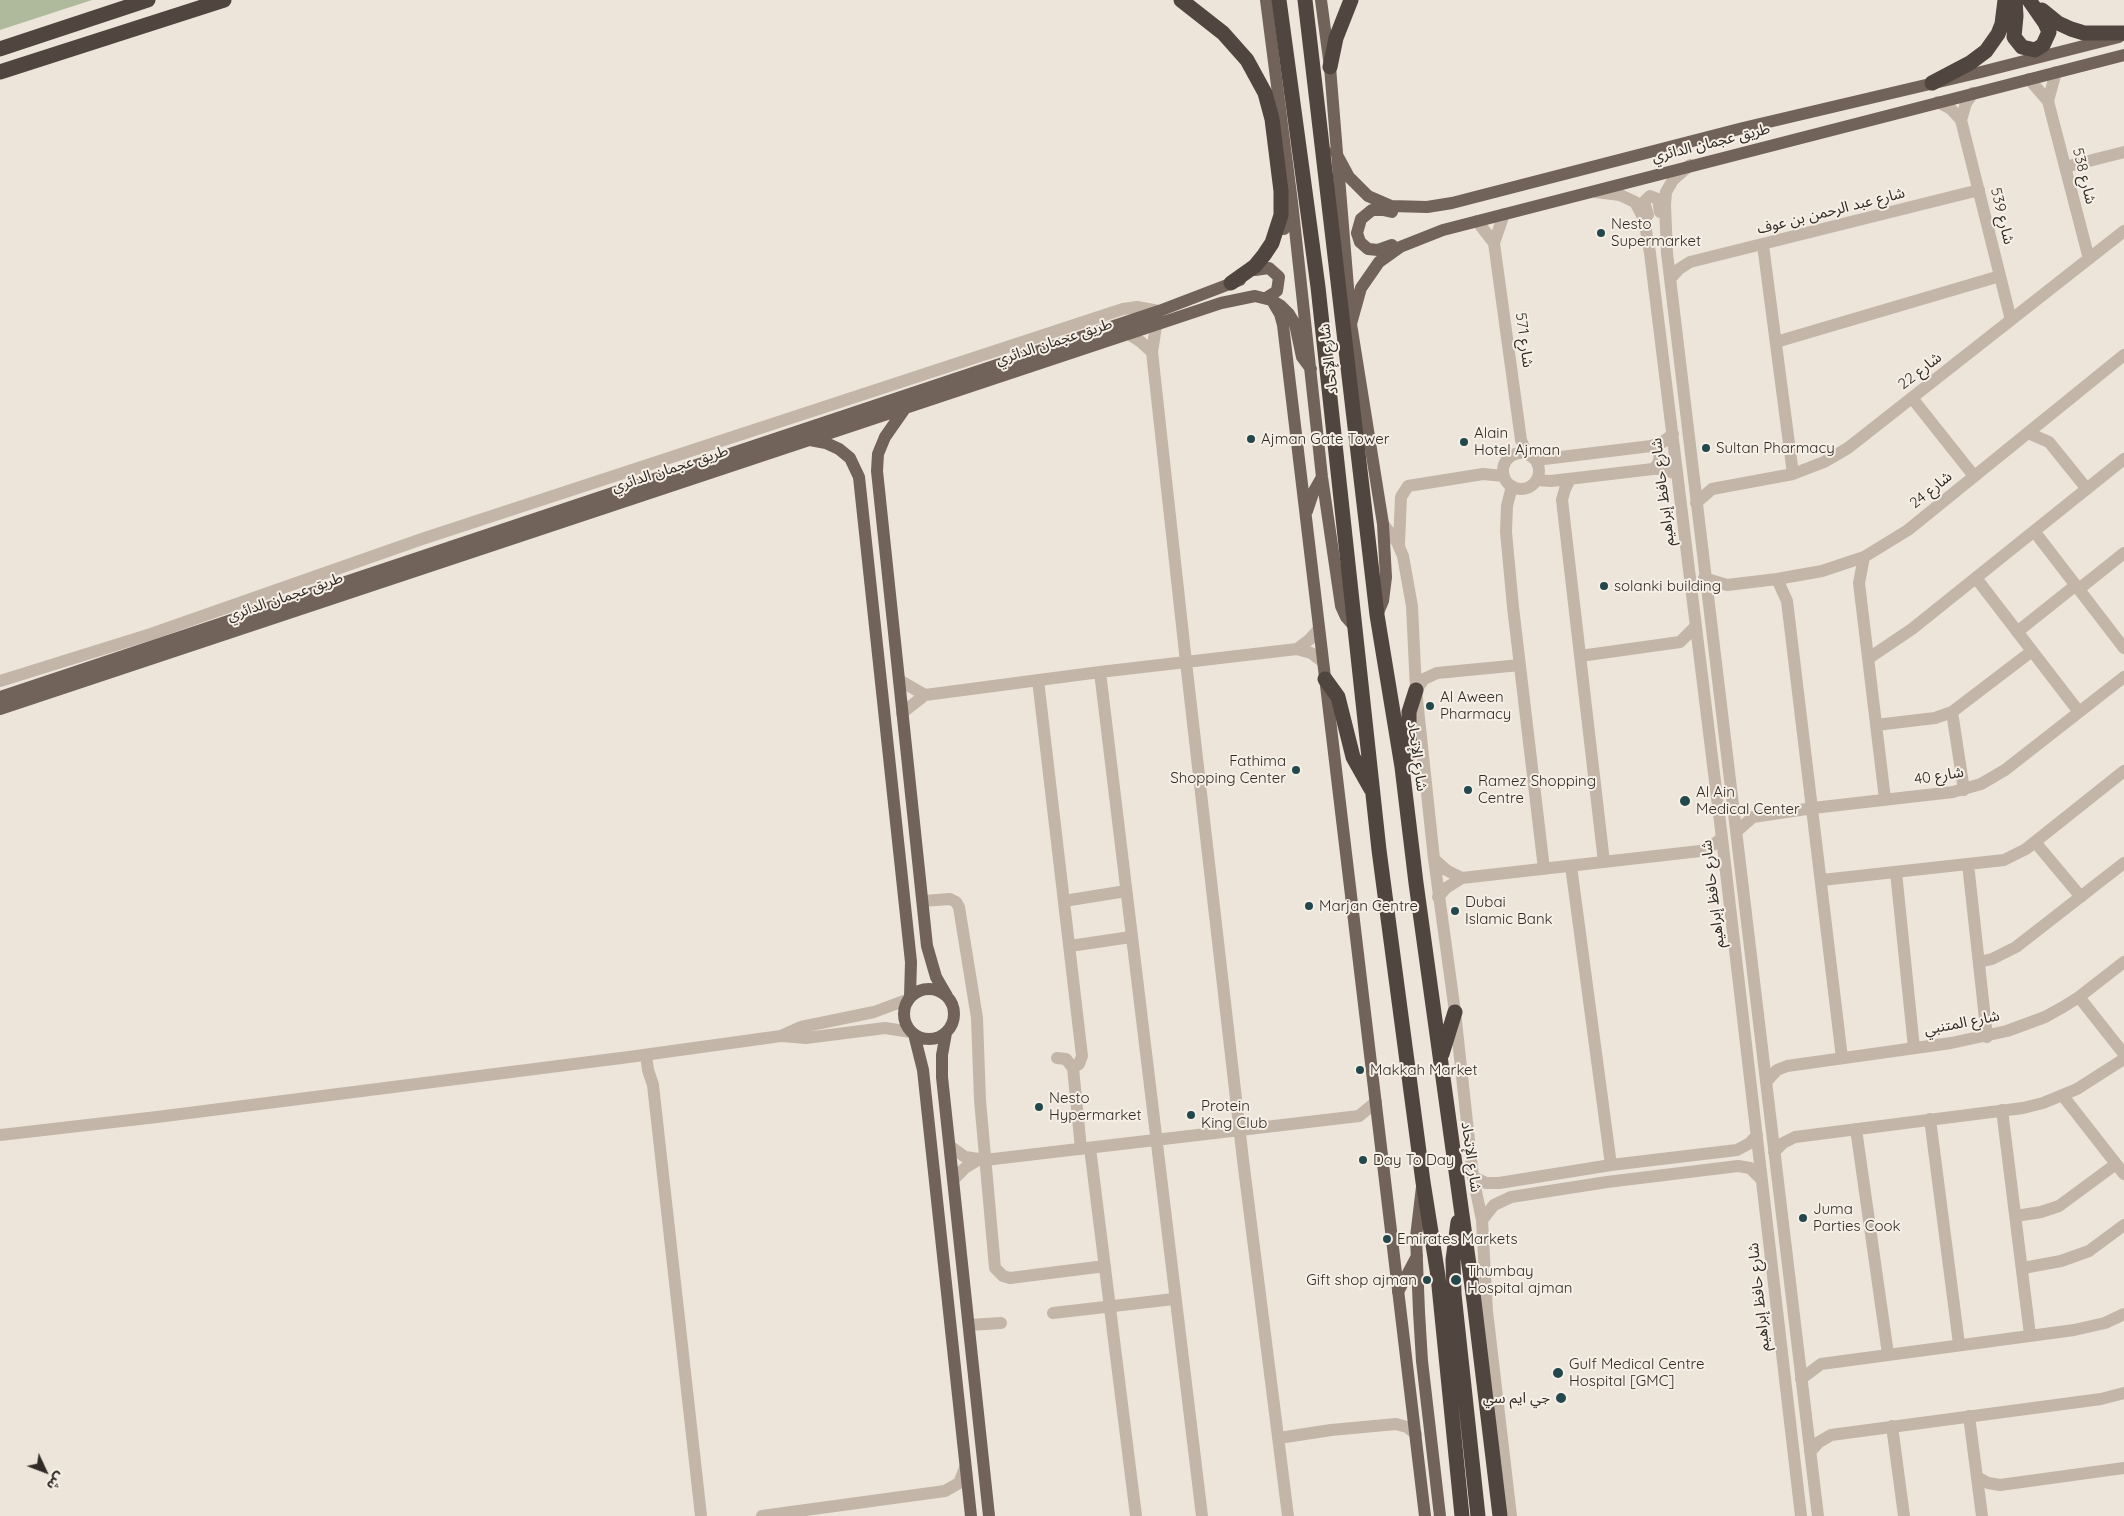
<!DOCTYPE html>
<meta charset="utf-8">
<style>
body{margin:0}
#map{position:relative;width:2124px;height:1516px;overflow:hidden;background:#ede5da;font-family:Quicksand,"Noto Sans Arabic",sans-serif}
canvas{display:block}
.north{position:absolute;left:20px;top:1446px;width:50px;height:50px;-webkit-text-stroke:4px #f6efe6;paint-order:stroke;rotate:133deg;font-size:14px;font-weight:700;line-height:20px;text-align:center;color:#312b27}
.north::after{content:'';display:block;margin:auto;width:18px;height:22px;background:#312b27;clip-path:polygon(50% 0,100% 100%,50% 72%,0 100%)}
</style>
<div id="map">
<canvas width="2124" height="1516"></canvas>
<div class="north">ش</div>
</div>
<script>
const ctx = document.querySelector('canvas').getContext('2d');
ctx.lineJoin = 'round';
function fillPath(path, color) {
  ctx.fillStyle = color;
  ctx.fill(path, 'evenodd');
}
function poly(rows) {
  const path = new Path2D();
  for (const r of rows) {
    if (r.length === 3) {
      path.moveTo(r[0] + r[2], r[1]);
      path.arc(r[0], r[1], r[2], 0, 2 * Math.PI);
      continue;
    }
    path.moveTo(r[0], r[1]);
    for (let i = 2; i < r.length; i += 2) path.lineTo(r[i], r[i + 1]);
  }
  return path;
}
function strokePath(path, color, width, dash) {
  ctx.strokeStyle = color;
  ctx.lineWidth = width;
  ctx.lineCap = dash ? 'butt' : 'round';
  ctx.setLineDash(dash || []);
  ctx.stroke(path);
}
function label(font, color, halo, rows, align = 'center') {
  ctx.font = font + ' Quicksand,"Noto Sans Arabic",sans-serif';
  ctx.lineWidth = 4;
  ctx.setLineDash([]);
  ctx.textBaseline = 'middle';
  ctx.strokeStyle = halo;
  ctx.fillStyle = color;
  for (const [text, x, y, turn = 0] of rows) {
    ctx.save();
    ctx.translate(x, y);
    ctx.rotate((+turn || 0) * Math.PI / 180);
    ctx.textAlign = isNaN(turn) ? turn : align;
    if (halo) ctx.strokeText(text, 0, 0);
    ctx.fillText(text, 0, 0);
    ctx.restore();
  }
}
fillPath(poly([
 [0,0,92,0,0,30]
]), '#afba9c');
strokePath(poly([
 [2029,79,2048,101,2089,259],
 [1973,93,1966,103,1961,120,2011,320],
 [2048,101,2056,72],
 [1938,102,1951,109,1961,120],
 [1690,165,1673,180,1666,192,1665,205,1667,253,1818,1516],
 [2065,167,2124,152],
 [1596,192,1620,195,1635,202,1644,219,1650,253,1722,838,1801,1516],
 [1504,214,1494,243,1521,440,1527,454],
 [1648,215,1644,202,1650,196,1658,199,1660,212],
 [1477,221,1494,243],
 [1763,245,1793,474],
 [1670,279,1679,269,1690,262,1979,190],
 [1156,326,1152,352,1186,662,1243,1160,1288,1516],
 [1129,334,1141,342,1152,352],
 [1776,342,2000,276],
 [1912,398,1974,476],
 [2028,433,2049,442,2087,489],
 [1651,446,1657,450,1660,457,1658,464,1653,469],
 [1521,471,18],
 [1536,460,1651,446,1663,442,1673,434],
 [1570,479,1565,489,1562,500,1604,862],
 [1537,480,1551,481,1653,469,1663,469,1677,474],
 [1512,486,1507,506,1506,532,1513,607,1544,869],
 [1696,503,1712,489,1793,474,1824,462,1848,448,2124,231],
 [1383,524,1397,542,1403,556,1412,606,1416,690,1434,859,1455,1012,1473,1177,1482,1220,1487,1311,1511,1516],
 [2034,531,2124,648],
 [1399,544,1401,497,1408,486,1483,474,1504,476],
 [1864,557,1859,583,1885,799],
 [1704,578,1727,585,1777,579,1822,571,1864,557,1908,530,2124,355],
 [1976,578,2079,712],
 [1777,579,1787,601,1842,1058],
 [2079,589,2124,553],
 [2017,632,2076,585],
 [1297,649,1309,640,1319,629],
 [1580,656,1680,642,1696,626],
 [1869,658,1912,629,2124,459],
 [1100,672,1202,1516],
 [899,680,925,695],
 [1038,680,1082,1056,1079,1064,1073,1068],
 [0,681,151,634,422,539,1123,309,1137,307,1159,311],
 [1416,690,1424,679,1437,673,1520,665],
 [1952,712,1964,790],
 [902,713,925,695,1100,672,1297,649,1311,653,1323,662],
 [1876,725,1935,718,1952,712,2032,651],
 [1737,831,1753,817,1813,808,1953,792,1981,784,2005,770,2124,677],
 [2035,842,2081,897],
 [1434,859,1446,870,1462,878],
 [1968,864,1987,1037],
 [1571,866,1611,1165],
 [1896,872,1914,1048],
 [1822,880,2004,860,2026,849,2124,771],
 [1438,897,1446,888,1462,878,1700,851,1710,847,1722,838],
 [923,901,950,899,956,902,959,907,977,1018,980,1100,995,1268,1003,1276,1010,1278,1105,1266],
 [1064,901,1126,891],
 [1070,946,1131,937],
 [1979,962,1992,959,2016,947,2124,863],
 [2079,997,2124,1054],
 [781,1036,806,1038,885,1028,911,1032],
 [646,1055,648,1070,653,1085,701,1516],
 [1057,1058,1066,1059,1073,1068,1081,1149],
 [1766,1082,1777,1070,1787,1066,1951,1043,2007,1031,2045,1017,2063,1007,2079,997,2124,962],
 [2063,1096,2124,1174],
 [2002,1110,2030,1335],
 [1930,1119,1959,1344],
 [1856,1129,1888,1354],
 [0,1135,157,1117,629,1057,781,1036,801,1027,874,1012,909,999],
 [950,1146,965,1157,985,1160,1359,1116,1376,1102],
 [1090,1148,1136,1516],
 [1774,1152,1783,1143,1795,1137,2023,1108,2043,1103,2077,1089,2124,1059],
 [1473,1177,1486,1183,1499,1183,1611,1165,1737,1150,1750,1143,1757,1135],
 [954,1179,965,1168,978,1160],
 [2016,1216,2041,1212,2059,1206,2116,1164],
 [1482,1220,1494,1205,1511,1197,1607,1182,1738,1166,1750,1168,1762,1180],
 [2023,1268,2061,1261,2089,1251,2124,1225],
 [1053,1313,1174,1299],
 [969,1325,1001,1323],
 [1801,1379,1821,1364,2074,1330,2105,1323,2124,1314],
 [1969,1416,1982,1516],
 [1892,1426,1904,1516],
 [1279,1438,1331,1430,1396,1424,1407,1427,1416,1434],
 [1810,1452,1819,1442,1831,1435,2101,1399,2124,1393],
 [1977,1477,1988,1483,2000,1485,2124,1468],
 [762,1516,945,1491,959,1483,965,1468]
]), '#c3b6a8', 12);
strokePath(poly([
 [1266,0,1292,202,1322,477,1341,606,1346,617,1354,626],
 [1321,0,1330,67,1351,324,1383,524,1386,577,1383,601,1377,615],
 [1335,151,1349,177,1368,196,1391,206,1427,207,1452,203,1743,128,1981,72,2119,37],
 [1392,212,1383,210,1372,210,1361,219,1357,233,1360,242,1368,249,1378,250,1392,245],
 [1284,229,1292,202],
 [1255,270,1269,268,1279,277,1277,291,1266,298],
 [1274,304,1280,314,1283,325,1425,1516],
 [1351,324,1361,288,1379,262,1400,247,1443,230,2124,55],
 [906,407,885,437,878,454,877,471,927,946,936,977,947,996],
 [810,440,826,443,839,449,850,458,859,477,911,962,910,997],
 [1307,511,1313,493,1322,477],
 [0,697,1159,311,1240,280],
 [0,709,1221,303,1255,296,1271,300,1281,306,1289,314,1295,324,1302,357,1311,369],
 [929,1014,25],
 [946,1033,942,1055,942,1077,989,1516],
 [914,1034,923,1070,971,1516],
 [1422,1187,1416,1237,1419,1312,1422,1361,1440,1516],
 [1398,1292,1417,1256]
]), '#71635a', 12);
strokePath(poly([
 [1181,0,1223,33,1247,60,1265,93,1272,119,1281,191,1281,215,1272,243,1264,255,1255,266,1231,283],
 [1279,0,1318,287,1379,850,1423,1182,1438,1276,1462,1516],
 [1305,0,1377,615,1402,767,1416,883,1474,1301,1500,1516],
 [2015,0,2016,16,2014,37,2022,47,2035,50,2043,45,2049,32,2045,23,2029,0],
 [2042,10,2058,23,2071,29,2084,33,2124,33],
 [0,49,148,0],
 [1330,67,1336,38,1351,0],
 [0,72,224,0],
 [1932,83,1970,63,1986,51,1998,34,2002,24,2005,0],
 [1325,679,1338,697,1353,757,1371,789],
 [1403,766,1409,751,1409,712,1416,690],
 [1442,1054,1455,1012],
 [1458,1222,1453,1260,1454,1294,1478,1516]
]), '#51463f', 15);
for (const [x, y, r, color] of [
 [1601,233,5,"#22484d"],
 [1251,439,5,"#22484d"],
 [1464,442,5,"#22484d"],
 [1706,448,5,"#22484d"],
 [1604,586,5,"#22484d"],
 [1430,706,5,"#22484d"],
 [1296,770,5,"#22484d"],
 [1468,790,5,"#22484d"],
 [1685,801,6,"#22484d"],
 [1309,906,5,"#22484d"],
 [1455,911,5,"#22484d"],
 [1360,1070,5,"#22484d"],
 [1039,1107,5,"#22484d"],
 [1191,1115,5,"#22484d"],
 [1363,1160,5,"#22484d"],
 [1803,1218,5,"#22484d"],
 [1387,1239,5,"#22484d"],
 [1427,1280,5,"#22484d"],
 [1456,1280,6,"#22484d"],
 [1558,1373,6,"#22484d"],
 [1561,1398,6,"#22484d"]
]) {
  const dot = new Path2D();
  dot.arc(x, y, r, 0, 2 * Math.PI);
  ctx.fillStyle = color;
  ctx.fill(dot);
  strokePath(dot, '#f6efe6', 2);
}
label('15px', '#312b27', '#f6efe6', [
 ["طريق عجمان الدائري",1711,143,-14],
 ["شارع 538",2084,176,76],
 ["شارع عبد الرحمن بن عوف",1831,211,-14],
 ["شارع 539",2002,216,76],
 ["شارع 571",1524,340,82],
 ["طريق عجمان الدائري",1054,342,-18],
 ["شارع الإتحاد",1329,359,-97],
 ["شارع 22",1920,371,-38],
 ["طريق عجمان الدائري",670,469,-18],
 ["شارع 24",1931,490,-39],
 ["شارع حافظ إبراهيم",1663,492,-97],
 ["طريق عجمان الدائري",285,597,-19],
 ["شارع الإتحاد",1417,756,82],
 ["شارع 40",1939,776,-9],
 ["شارع حافظ إبراهيم",1713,894,-97],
 ["شارع المتنبي",1962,1023,-11],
 ["شارع الإتحاد",1471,1157,82],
 ["شارع حافظ إبراهيم",1759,1297,-96]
]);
label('15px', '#312b27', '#f6efe6', [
 ["Nesto",1611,224],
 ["Supermarket",1611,241],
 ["Alain",1474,433],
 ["Hotel Ajman",1474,450],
 ["Ajman Gate Tower",1261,439],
 ["Sultan Pharmacy",1716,448],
 ["solanki building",1614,586],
 ["Al Aween",1440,697],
 ["Pharmacy",1440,714],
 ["Fathima",1286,761,"right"],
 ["Shopping Center",1286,778,"right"],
 ["Ramez Shopping",1478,781],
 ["Centre",1478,798],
 ["Al Ain",1696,792],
 ["Medical Center",1696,809],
 ["Dubai",1465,902],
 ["Islamic Bank",1465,919],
 ["Marjan Centre",1319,906],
 ["Makkah Market",1370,1070],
 ["Nesto",1049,1098],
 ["Hypermarket",1049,1115],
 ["Protein",1201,1106],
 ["King Club",1201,1123],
 ["Day To Day",1373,1160],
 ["Juma",1813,1209],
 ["Parties Cook",1813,1226],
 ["Emirates Markets",1397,1239],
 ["Thumbay",1467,1271],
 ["Hospital ajman",1467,1288],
 ["Gift shop ajman",1417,1280,"right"],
 ["Gulf Medical Centre",1569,1364],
 ["Hospital [GMC]",1569,1381],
 ["جي ايم سي",1550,1398,"right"]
], 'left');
</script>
